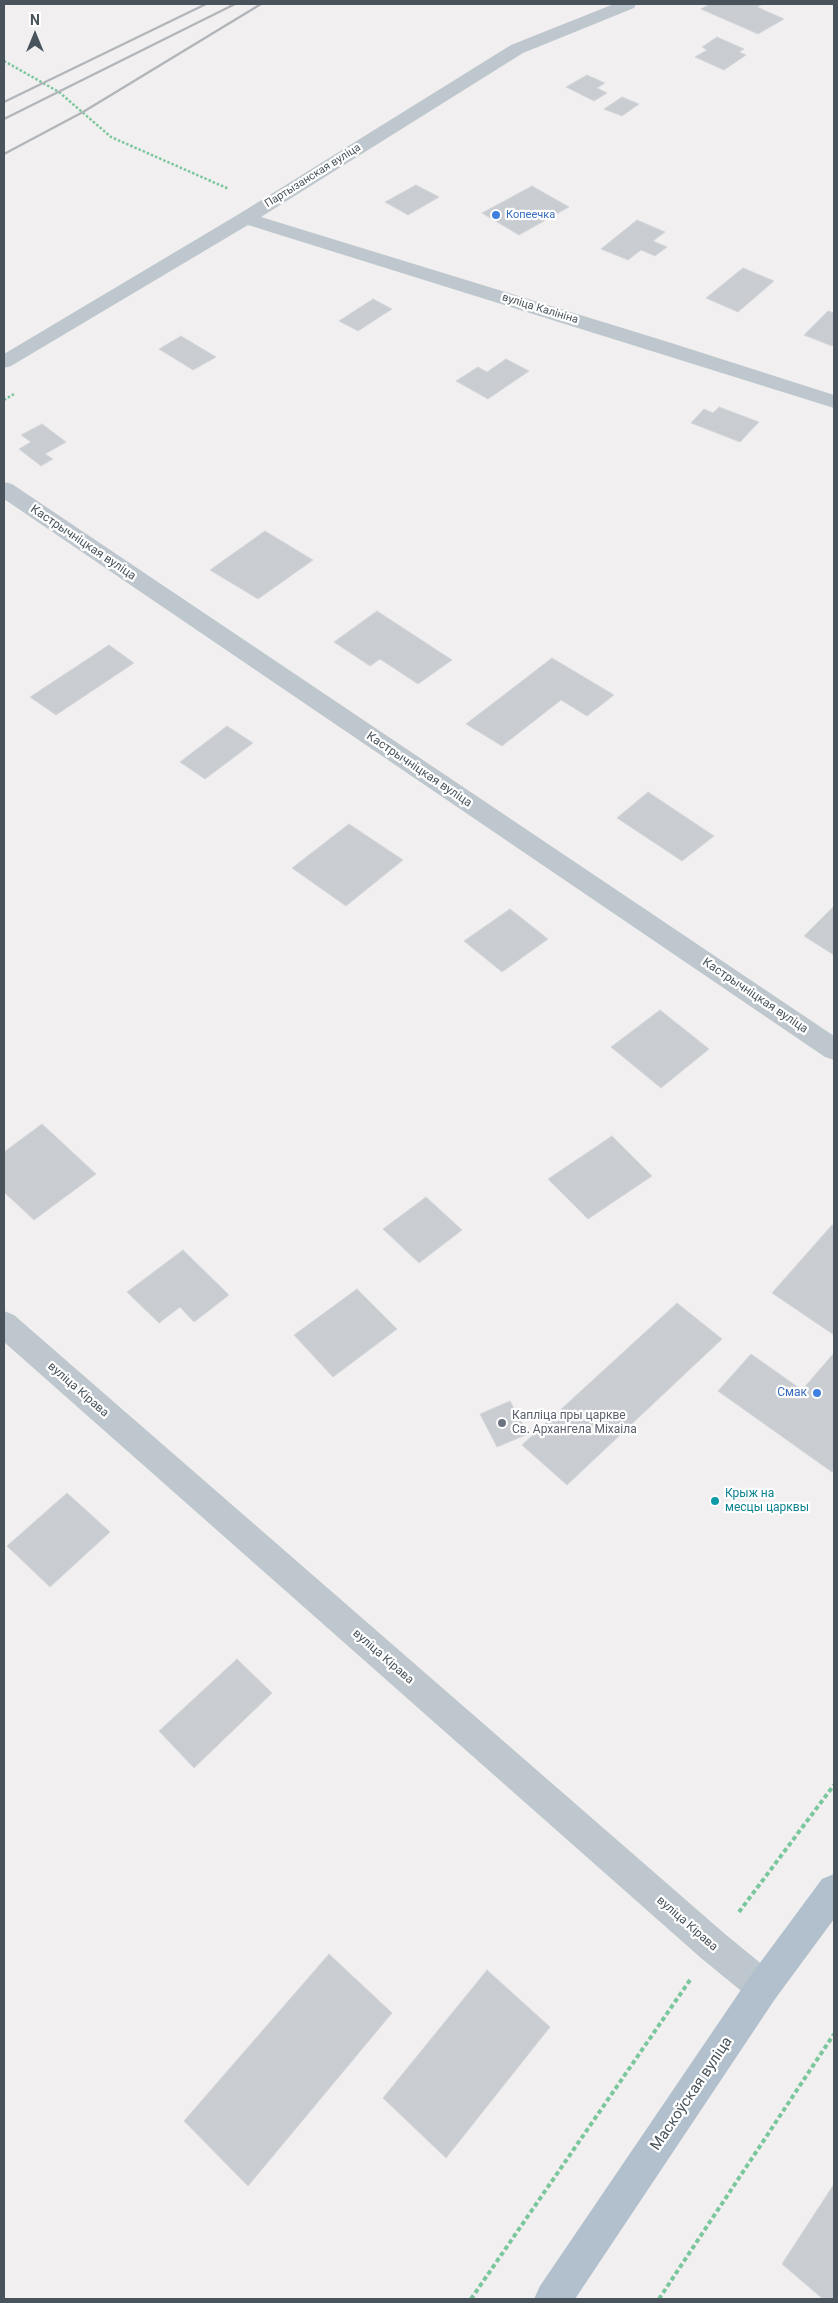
<!DOCTYPE html>
<meta charset="utf-8">
<style>
body{margin:0}
#map{position:relative;width:838px;height:2303px;overflow:hidden;background:#f1efef;font-family:Roboto,sans-serif}
canvas{display:block}
.frame{position:absolute;inset:0;border:5px solid #48535b;pointer-events:none}
.north{position:absolute;left:10px;top:10px;width:50px;height:50px;-webkit-text-stroke:4px #fff;paint-order:stroke;rotate:0deg;font-size:14px;font-weight:700;line-height:20px;text-align:center;color:#48535b}
.north::after{content:'';display:block;margin:auto;width:18px;height:22px;background:#48535b;clip-path:polygon(50% 0,100% 100%,50% 72%,0 100%)}
</style>
<div id="map">
<canvas width="838" height="2303"></canvas>
<div class="frame"></div>
<div class="north">N</div>
</div>
<script>
const ctx = document.querySelector('canvas').getContext('2d');
ctx.lineJoin = 'round';
function fillPath(path, color) {
  ctx.fillStyle = color;
  ctx.fill(path, 'evenodd');
}
function poly(rows) {
  const path = new Path2D();
  for (const r of rows) {
    path.moveTo(r[0], r[1]);
    for (let i = 2; i < r.length; i += 2) path.lineTo(r[i], r[i + 1]);
  }
  return path;
}
function strokePath(path, color, width, dash) {
  ctx.strokeStyle = color;
  ctx.lineWidth = width;
  ctx.lineCap = dash ? 'butt' : 'round';
  ctx.setLineDash(dash || []);
  ctx.stroke(path);
}
function label(font, color, halo, rows, align = 'center') {
  ctx.font = font + ' Roboto,sans-serif';
  ctx.lineWidth = 4.5;
  ctx.setLineDash([]);
  ctx.textBaseline = 'middle';
  ctx.strokeStyle = halo;
  ctx.fillStyle = color;
  for (const [text, x, y, turn = 0] of rows) {
    ctx.save();
    ctx.translate(x, y);
    ctx.rotate((+turn || 0) * Math.PI / 180);
    ctx.textAlign = isNaN(turn) ? turn : align;
    if (halo) ctx.strokeText(text, 0, 0);
    ctx.fillText(text, 0, 0);
    ctx.restore();
  }
}
const building = poly([
 [710,4,763,4,757,7,784,19,758,34,701,9,710,4],
 [717,37,744,49,739,52,746,55,724,70,695,57,707,50,702,47,717,37],
 [587,75,605,83,597,88,607,93,594,101,566,87,587,75],
 [622,97,639,104,622,116,604,109,622,97],
 [416,185,439,197,408,215,385,202,416,185],
 [532,186,569,207,519,235,482,213,532,186],
 [637,220,665,232,653,241,667,247,655,256,641,250,628,260,601,249,637,220],
 [743,268,774,281,738,312,706,298,743,268],
 [373,299,392,309,358,331,339,321,373,299],
 [828,311,834,313,834,344,832,346,804,335,828,311],
 [181,336,216,357,193,370,159,349,181,336],
 [506,359,529,371,488,399,456,381,478,367,487,372,506,359],
 [719,407,759,422,740,442,691,423,704,409,713,413,719,407],
 [42,424,66,442,45,454,53,459,41,466,19,449,31,442,21,435,42,424],
 [265,531,313,560,258,599,210,570,265,531],
 [377,611,452,660,418,684,380,659,370,666,334,642,377,611],
 [109,645,134,663,56,715,30,697,109,645],
 [552,658,614,695,587,716,561,700,502,746,466,724,552,658],
 [227,726,253,743,205,779,180,762,227,726],
 [648,792,714,836,682,861,617,818,648,792],
 [349,824,403,860,346,906,292,868,349,824],
 [834,906,834,955,804,936,834,906],
 [510,909,548,939,502,972,464,941,510,909],
 [660,1010,709,1049,661,1088,611,1047,660,1010],
 [42,1124,96,1174,34,1220,4,1192,4,1152,42,1124],
 [612,1136,652,1176,588,1219,548,1179,612,1136],
 [426,1197,462,1230,419,1263,383,1229,426,1197],
 [832,1225,834,1227,834,1335,772,1293,832,1225],
 [183,1250,229,1295,194,1322,180,1307,159,1323,127,1292,183,1250],
 [357,1289,397,1329,333,1377,294,1335,357,1289],
 [677,1303,722,1339,567,1485,522,1445,677,1303],
 [834,1353,834,1469,832,1472,718,1391,751,1354,802,1390,834,1353],
 [510,1401,528,1434,497,1447,480,1414,510,1401],
 [67,1493,110,1532,50,1587,7,1546,67,1493],
 [237,1659,272,1693,194,1768,159,1731,237,1659],
 [329,1954,392,2013,248,2186,184,2121,329,1954],
 [487,1970,550,2027,446,2158,383,2098,487,1970],
 [834,2184,834,2299,823,2299,782,2264,834,2184]
]);
fillPath(building, '#c9ccd1');
strokePath(building, '#d3d6da', 1);
strokePath(poly([
 [4,61,59,92,111,137,229,189],
 [4,400,14,394]
]), '#7bc79d', 2.5, [2.5, 2]);
strokePath(poly([
 [739,1912,834,1785],
 [471,2299,690,1980],
 [659,2299,834,2034]
]), '#7bc79d', 4, [4.5, 3]);
fillPath(poly([
 [614,4,636,4,634,8,523,53,261,217,665,341,834,395,834,408,248,225,11,366,4,368,4,354,239,214,511,45,614,4],
 [4,482,12,484,834,1036,834,1060,825,1057,4,499,4,482],
 [4,1311,14,1315,725,1934,775,1975,781,1987,775,1999,763,2005,751,1999,701,1958,4,1342,4,1311]
]), '#bec7cd');
fillPath(poly([
 [834,1874,834,1919,775,1999,575,2299,534,2299,540,2286,751,1975,822,1879,834,1874]
]), '#b1c0cc');
strokePath(poly([
 [4,102,206,4],
 [4,119,235,4],
 [4,154,83,112,261,4]
]), '#b2b5b9', 2.5);
for (const [x, y, r, color] of [
 [496,215,5,"#3f7fe0"],
 [817,1393,5,"#3f7fe0"],
 [502,1423,5,"#6b7280"],
 [715,1501,5,"#0f9aa8"]
]) {
  const dot = new Path2D();
  dot.arc(x, y, r, 0, 2 * Math.PI);
  ctx.fillStyle = color;
  ctx.fill(dot);
  strokePath(dot, '#fff', 2);
}
label('11px', '#48535b', '#fff', [
 ["Партызанская вуліца",313,176,-32],
 ["вуліца Калініна",540,309,17]
]);
label('11px', '#366cbe', '#fff', [
 ["Копеечка",506,215]
], 'left');
label('12px', '#48535b', '#fff', [
 ["Кастрычніцкая вуліца",83,543,34],
 ["Кастрычніцкая вуліца",419,770,34],
 ["Кастрычніцкая вуліца",755,996,34],
 ["вуліца Кірава",78,1390,41],
 ["вуліца Кірава",383,1657,41],
 ["вуліца Кірава",687,1924,41]
]);
label('12px', '#366cbe', '#fff', [
 ["Смак",807,1393]
], 'right');
label('12px', '#5b616d', '#fff', [
 ["Капліца пры царкве",512,1416],
 ["Св. Архангела Міхаіла",512,1430]
], 'left');
label('12px', '#0d838f', '#fff', [
 ["Крыж на",725,1494],
 ["месцы царквы",725,1508]
], 'left');
label('15px', '#48535b', '#fff', [
 ["Маскоўская вуліца",692,2094,-56]
]);
</script>
